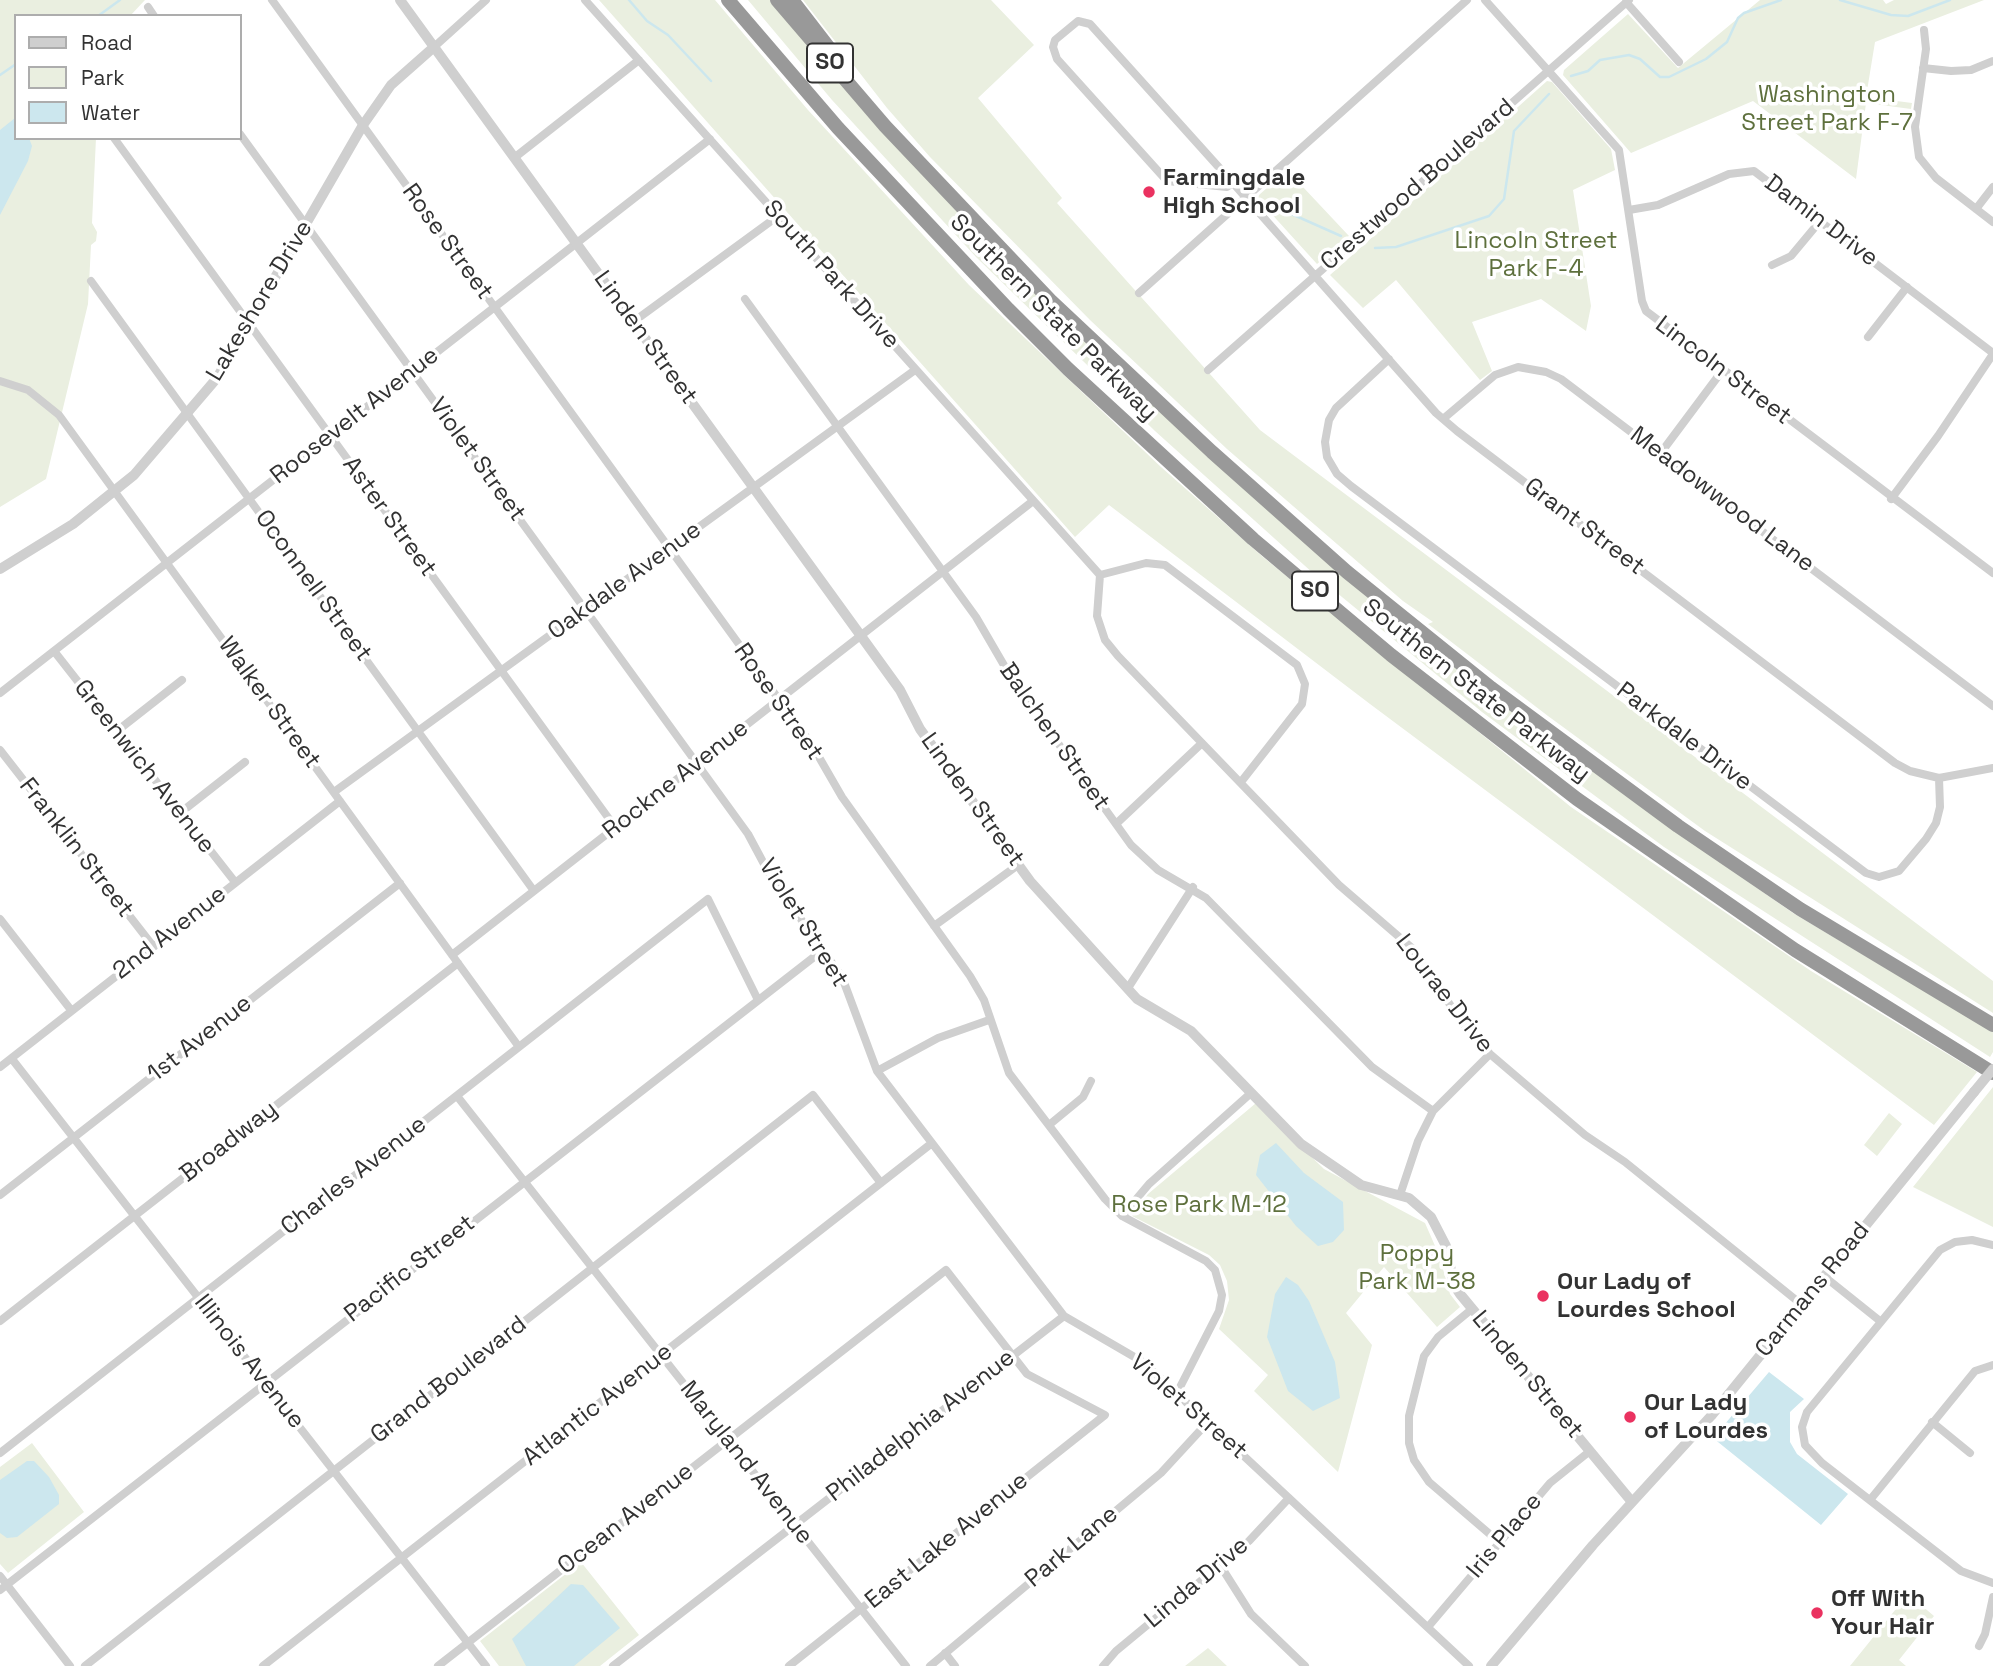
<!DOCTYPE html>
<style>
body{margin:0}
#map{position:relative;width:1993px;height:1666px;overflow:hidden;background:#fff;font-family:"Space Grotesk",sans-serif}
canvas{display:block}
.legend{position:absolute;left:14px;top:14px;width:228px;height:126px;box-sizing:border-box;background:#fff;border:2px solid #adadad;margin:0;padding:9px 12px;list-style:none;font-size:21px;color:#323232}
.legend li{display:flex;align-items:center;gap:14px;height:35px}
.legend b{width:35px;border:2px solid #adadad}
</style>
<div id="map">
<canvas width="1993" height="1666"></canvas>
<ul class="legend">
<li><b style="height:9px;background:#cfcfcf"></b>Road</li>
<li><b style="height:19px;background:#eaefe0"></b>Park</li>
<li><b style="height:19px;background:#cce7ee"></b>Water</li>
</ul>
</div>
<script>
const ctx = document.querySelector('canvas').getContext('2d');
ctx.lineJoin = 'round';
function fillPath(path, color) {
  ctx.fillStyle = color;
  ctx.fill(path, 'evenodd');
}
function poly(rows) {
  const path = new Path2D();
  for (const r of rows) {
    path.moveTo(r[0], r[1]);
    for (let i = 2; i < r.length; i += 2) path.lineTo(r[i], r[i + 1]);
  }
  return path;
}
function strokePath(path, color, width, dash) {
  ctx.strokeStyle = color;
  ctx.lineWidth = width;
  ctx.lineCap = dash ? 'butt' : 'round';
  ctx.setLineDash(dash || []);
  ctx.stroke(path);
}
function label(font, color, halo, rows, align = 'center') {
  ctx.font = font + ' "Space Grotesk",sans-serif';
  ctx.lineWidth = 7;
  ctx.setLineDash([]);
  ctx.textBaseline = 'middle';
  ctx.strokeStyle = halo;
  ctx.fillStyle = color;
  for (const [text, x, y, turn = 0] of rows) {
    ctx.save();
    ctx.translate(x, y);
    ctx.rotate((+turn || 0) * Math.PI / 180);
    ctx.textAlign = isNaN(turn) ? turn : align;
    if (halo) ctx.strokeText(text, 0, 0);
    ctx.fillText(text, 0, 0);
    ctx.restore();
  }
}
fillPath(poly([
 [0,0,145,0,130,16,16,16,16,138,96,138,92,223,97,232,96,241,91,245,88,304,46,479,0,507],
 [599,0,715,0,808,110,969,285,1161,467,1263,557,1571,807,1811,971,1977,1072,1934,1125,1370,704,1109,505,1075,537],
 [748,0,772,0,1066,322,1230,477,1393,618,1662,822,1793,913,1993,1032,1993,1052,1990,1057,1664,847,1482,712,1314,574,1155,431,976,257,832,100],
 [803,0,991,0,1034,45,978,98,1062,198,1057,203,1260,430,1993,981,1993,1013,1705,831,1548,716,1428,624,1433,622,1403,601,1227,449,1090,320,930,157,887,108],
 [1760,0,1883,0,1886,4,1894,0,1984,0,1875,42,1866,97,1912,103,1911,109,1866,103,1856,179,1753,101,1631,153,1563,75,1564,70,1628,14,1678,68],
 [1547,81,1552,82,1611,149,1615,170,1573,190,1591,306,1586,331,1541,299,1472,322,1492,371,1480,380,1396,280,1363,308,1330,275],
 [1287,170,1349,236,1317,264,1258,199,1259,195],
 [1993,1087,1993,1227,1913,1187],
 [1256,1103,1324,1169,1425,1223,1439,1255,1450,1294,1460,1307,1437,1327,1384,1267,1346,1313,1372,1345,1338,1472,1254,1391,1268,1375,1219,1329,1229,1300,1227,1281,1220,1265,1209,1255,1132,1216,1148,1194],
 [1889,1113,1902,1124,1877,1156,1864,1145],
 [32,1443,84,1512,8,1573,0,1564,0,1467],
 [581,1562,639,1635,600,1666,499,1666,480,1641],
 [1908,1594,1934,1616,1899,1660,1906,1666,1850,1666],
 [1208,1648,1227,1666,1185,1666]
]), '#eaefe0');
fillPath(poly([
 [15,118,16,138,29,138,32,146,28,161,0,215,0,130],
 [1276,1143,1304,1173,1343,1202,1344,1230,1333,1242,1318,1246,1296,1226,1256,1175,1260,1155],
 [1286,1277,1298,1285,1309,1301,1335,1362,1340,1398,1313,1411,1288,1391,1267,1337,1275,1294],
 [1769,1372,1804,1399,1790,1412,1790,1442,1797,1454,1848,1494,1821,1525,1713,1438],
 [27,1461,34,1461,49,1477,59,1495,59,1504,17,1537,7,1538,0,1533,0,1480],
 [571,1584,583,1585,620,1628,574,1666,526,1666,512,1639]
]), '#cce7ee');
strokePath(poly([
 [629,0,647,21,668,35,711,81],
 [1840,0,1891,15,1908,16,1950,0],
 [98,16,120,0],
 [0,75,16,64],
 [1571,76,1588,71,1600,60,1629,55,1640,59,1660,77,1669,77,1706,59,1727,42,1738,18,1744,13,1781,0],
 [1269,204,1341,236],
 [1375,248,1396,247,1489,216,1504,199,1514,131,1549,94]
]), '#cce7ee', 2.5);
strokePath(poly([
 [272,0,812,745,842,797,970,976,984,1000,1009,1073,1105,1199,1122,1216,1206,1261,1215,1270,1222,1295,1219,1311,1177,1393],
 [585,0,1100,575,1146,563,1165,565,1297,665,1305,684,1302,704,1241,782],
 [1485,0,1619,150,1642,301,1646,311,1993,573],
 [1626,2,1679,62],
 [148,7,154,16],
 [1924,30,1926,49,1915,127,1919,157,1936,178,1993,222],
 [434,47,486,0],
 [1923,68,1951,71,1971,70,1993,61],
 [240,134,748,834,771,877,842,977,877,1071,1064,1316,1143,1362,1469,1666],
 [114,138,615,827],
 [514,158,639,60],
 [1233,183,1227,187,1167,181,1057,59,1053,47,1055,40,1078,21,1090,24,1233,183,1436,413,1457,431,1895,763,1910,771,1939,778,1993,768],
 [1976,209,1993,187],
 [1629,210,1658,205,1729,174,1754,171,1993,353],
 [1772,265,1791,256,1821,220],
 [91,281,534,891],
 [1139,293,1467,0],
 [745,299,976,617,1012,679,1131,845,1158,870,1206,898,1372,1067,1433,1111],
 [633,322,778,216],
 [1868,337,1907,287],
 [1389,359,1336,408,1329,420,1325,442,1327,457,1337,474,1351,486,1866,873,1879,877,1899,871,1926,839,1936,823,1940,807,1939,778],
 [1208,370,1629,0],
 [0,381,28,390,59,415,519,1047],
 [1443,419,1495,375,1518,367,1546,372,1561,379,1993,706],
 [1660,454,1722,371],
 [1891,499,1938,436,1993,354],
 [1100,575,1097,616,1105,640,1118,656,1339,885,1412,948,1463,1024,1490,1054,1585,1135,1625,1162,1801,1304],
 [54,651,235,882],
 [0,693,710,139],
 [117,731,182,680],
 [0,750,153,946],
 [334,792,915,370],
 [180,813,245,762],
 [1116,824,1202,743],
 [0,919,71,1010],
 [934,926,1018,865],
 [452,955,1033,501],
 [1128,988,1193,887],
 [12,1059,486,1666],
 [0,1067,340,801],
 [877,1071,938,1038,989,1020],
 [457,1096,906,1666],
 [1049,1125,1083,1097,1091,1081],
 [0,1195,400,883],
 [1400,1195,1418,1141,1433,1111,1490,1054],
 [1122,1216,1149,1184,1251,1093],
 [1993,1245,1972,1240,1955,1242,1940,1250,1807,1412,1802,1427,1805,1445,1822,1463,1961,1571,1993,1583],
 [1825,1277,1880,1321],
 [1472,1309,1438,1337,1424,1356,1409,1416,1409,1443,1414,1460,1429,1482,1499,1542],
 [0,1321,458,963],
 [1932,1422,1970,1453],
 [0,1453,708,899,758,1000],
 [1870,1500,1975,1371,1993,1365],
 [1220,1565,1251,1614,1305,1666],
 [0,1576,70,1666],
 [0,1590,823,950],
 [1428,1627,1550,1483,1590,1451],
 [1979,1646,1985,1634,1993,1597],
 [945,1653,955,1666],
 [85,1666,813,1095,881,1183],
 [263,1666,932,1143],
 [438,1666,946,1270,1027,1374,1105,1415,789,1666],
 [613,1666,1064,1316],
 [930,1666,1161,1473,1208,1422],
 [1103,1666,1116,1651,1249,1541,1289,1498]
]), '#cfcfcf', 8);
strokePath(poly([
 [400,0,861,636,900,690,920,729,1030,881,1137,999,1191,1031,1301,1144,1361,1185,1409,1198,1431,1217,1446,1246,1454,1285,1460,1294,1632,1502],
 [0,569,73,524,134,475,217,378,363,125,391,85,434,47],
 [1491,1666,1593,1545,1711,1416,1974,1092]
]), '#cfcfcf', 10);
strokePath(poly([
 [728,0,838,128,1008,309,1068,369,1253,539,1391,655,1577,799,1795,950,1993,1073],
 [777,0,885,126,1050,300,1212,452,1347,572,1491,688,1678,826,1800,909,1993,1025],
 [792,0,846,70]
]), '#999', 14);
strokePath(poly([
 [1974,1092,1993,1069]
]), '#cfcfcf', 10);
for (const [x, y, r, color] of [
 [1149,192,7,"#ea3260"],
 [1543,1296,7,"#ea3260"],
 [1630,1417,7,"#ea3260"],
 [1817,1613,7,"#ea3260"]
]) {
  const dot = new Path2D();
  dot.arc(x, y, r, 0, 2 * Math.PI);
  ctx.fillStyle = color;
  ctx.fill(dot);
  strokePath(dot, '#fff', 2.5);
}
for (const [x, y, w] of [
 [830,63,46],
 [1315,591,46]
]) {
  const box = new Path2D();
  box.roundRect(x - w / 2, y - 19.5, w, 39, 5);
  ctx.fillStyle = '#fff';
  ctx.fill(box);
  strokePath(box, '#323232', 2);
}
label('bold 23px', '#323232', null, [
 ["SO",830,63],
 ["SO",1315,591]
]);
label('24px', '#5e703d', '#fff', [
 ["Washington",1827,95],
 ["Street Park F-7",1827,123],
 ["Lincoln Street",1536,241],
 ["Park F-4",1536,269],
 ["Rose Park M-12",1199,1205],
 ["Poppy",1417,1254],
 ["Park M-38",1417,1282]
]);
label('bold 24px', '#323232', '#fff', [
 ["Farmingdale",1163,178],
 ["High School",1163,206],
 ["Our Lady of",1557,1282],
 ["Lourdes School",1557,1310],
 ["Our Lady",1644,1403],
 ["of Lourdes",1644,1431],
 ["Off With",1831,1599],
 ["Your Hair",1831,1627]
], 'left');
label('24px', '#323232', '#fff', [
 ["Crestwood Boulevard",1418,185,-41],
 ["Damin Drive",1821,221,37],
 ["Rose Street",447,242,54],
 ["South Park Drive",831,275,48],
 ["Lakeshore Drive",260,301,-59],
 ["Southern State Parkway",1053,318,45],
 ["Linden Street",645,338,54],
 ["Lincoln Street",1723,371,37],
 ["Roosevelt Avenue",355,416,-38],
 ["Violet Street",477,460,54],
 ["Meadowwood Lane",1722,500,37],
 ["Aster Street",389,517,54],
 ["Grant Street",1584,527,37],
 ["Oakdale Avenue",625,581,-36],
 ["Oconnell Street",313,586,54],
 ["Southern State Parkway",1476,691,38],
 ["Rose Street",778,702,55],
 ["Walker Street",269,703,54],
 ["Balchen Street",1054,737,55],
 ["Parkdale Drive",1684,737,37],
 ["Greenwich Avenue",144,767,52],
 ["Rockne Avenue",676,780,-38],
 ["Linden Street",972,800,54],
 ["Franklin Street",76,848,52],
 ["Violet Street",803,923,58],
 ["2nd Avenue",170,933,-38],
 ["Lourae Drive",1444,994,52],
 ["1st Avenue",200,1039,-38],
 ["Broadway",229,1142,-38],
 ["Charles Avenue",354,1176,-38],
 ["Pacific Street",410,1269,-38],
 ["Carmans Road",1813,1290,-51],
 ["Illinois Avenue",249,1362,52],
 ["Linden Street",1527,1375,50],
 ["Grand Boulevard",449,1380,-38],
 ["Atlantic Avenue",598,1405,-38],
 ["Violet Street",1188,1407,41],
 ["Philadelphia Avenue",921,1426,-38],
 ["Maryland Avenue",746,1463,52],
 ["Ocean Avenue",626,1519,-38],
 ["Iris Place",1505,1536,-50],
 ["East Lake Avenue",947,1541,-39],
 ["Park Lane",1072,1547,-40],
 ["Linda Drive",1197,1583,-40]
]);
</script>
